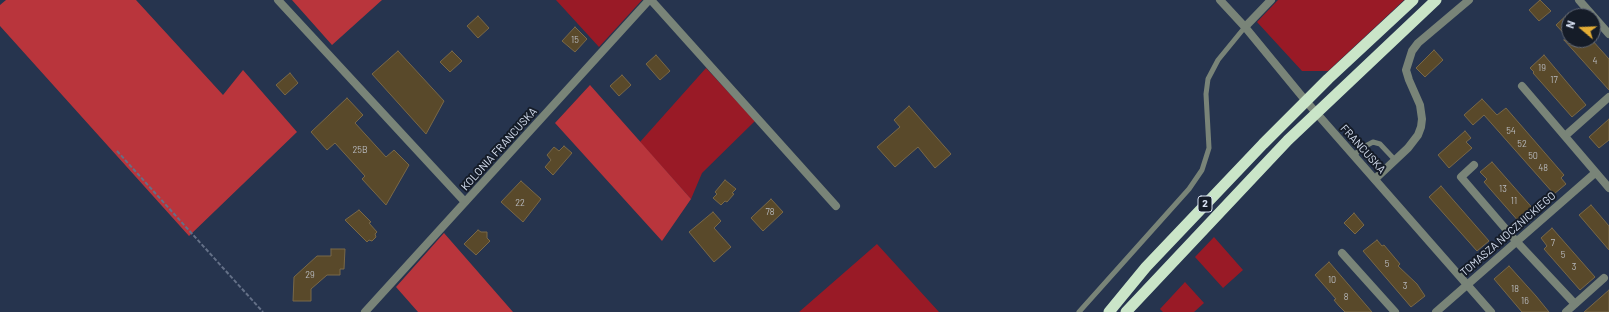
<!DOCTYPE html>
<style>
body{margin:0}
#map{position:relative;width:1609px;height:312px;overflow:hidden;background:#26344e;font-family:Barlow,sans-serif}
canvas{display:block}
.north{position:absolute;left:1561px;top:8px;width:40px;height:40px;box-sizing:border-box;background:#151c28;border:1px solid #636a78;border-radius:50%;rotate:289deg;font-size:11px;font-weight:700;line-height:16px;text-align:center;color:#d7e0f1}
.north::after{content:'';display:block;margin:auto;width:14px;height:18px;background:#e4ad35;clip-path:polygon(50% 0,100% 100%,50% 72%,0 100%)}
</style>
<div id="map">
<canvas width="1609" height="312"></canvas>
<div class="north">N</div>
</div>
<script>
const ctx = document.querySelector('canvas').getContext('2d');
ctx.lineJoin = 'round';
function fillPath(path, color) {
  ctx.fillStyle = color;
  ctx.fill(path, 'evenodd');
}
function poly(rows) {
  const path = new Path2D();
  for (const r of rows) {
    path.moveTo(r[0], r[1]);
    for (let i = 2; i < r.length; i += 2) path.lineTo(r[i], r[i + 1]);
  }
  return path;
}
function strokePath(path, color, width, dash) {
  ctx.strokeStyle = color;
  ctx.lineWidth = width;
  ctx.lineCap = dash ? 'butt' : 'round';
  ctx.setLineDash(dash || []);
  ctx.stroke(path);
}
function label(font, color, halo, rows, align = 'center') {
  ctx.font = font + ' Barlow,sans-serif';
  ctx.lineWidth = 4;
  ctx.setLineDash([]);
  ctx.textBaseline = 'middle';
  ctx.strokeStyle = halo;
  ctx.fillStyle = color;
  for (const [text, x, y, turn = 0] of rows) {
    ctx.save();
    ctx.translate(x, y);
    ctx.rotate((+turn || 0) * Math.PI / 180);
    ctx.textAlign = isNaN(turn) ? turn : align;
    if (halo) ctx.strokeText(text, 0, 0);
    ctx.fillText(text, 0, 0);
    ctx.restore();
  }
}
fillPath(poly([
 [556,0,642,0,599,47],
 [1278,0,1404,0,1328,71,1302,71,1257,22],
 [706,68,755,121,702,173,691,199,640,142],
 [1214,237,1243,270,1223,288,1195,257],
 [877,244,939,312,799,312],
 [1185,282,1204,303,1194,312,1163,312,1160,309]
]), '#991a26');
fillPath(poly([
 [6,0,136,0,223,95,243,70,297,132,189,236,0,26,0,5],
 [292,0,382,0,332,45],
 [590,85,691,199,662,241,555,123],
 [444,233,513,312,418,312,396,287]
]), '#b9353c');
const building = poly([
 [1540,0,1551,11,1539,21,1529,10,1540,0],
 [1569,13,1569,39,1556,25,1569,13],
 [478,16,489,28,478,38,467,26,478,16],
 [575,27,587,39,575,52,562,41,575,27],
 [1564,40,1592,40,1609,59,1609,90,1564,40],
 [1434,50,1443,60,1425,77,1416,68,1434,50],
 [398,51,444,101,426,134,372,74,398,51],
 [452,51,462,61,450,72,440,62,452,51],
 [656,55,670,71,660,80,646,64,656,55],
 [1544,55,1586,105,1572,117,1533,73,1534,72,1530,68,1544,55],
 [290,73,298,83,285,95,276,85,290,73],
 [622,75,631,85,619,96,610,86,622,75],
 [347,98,363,115,355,123,386,157,394,150,409,165,386,205,362,179,365,176,335,143,327,150,311,132,347,98],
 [1482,99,1497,115,1506,108,1564,175,1561,178,1566,184,1554,194,1484,115,1473,125,1464,115,1482,99],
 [909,106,951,154,935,168,918,147,895,167,877,147,900,127,894,120,909,106],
 [1609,119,1609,140,1599,148,1589,137,1609,119],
 [1465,131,1471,138,1466,142,1472,148,1449,168,1438,155,1465,131],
 [564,146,572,153,553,175,545,167,551,160,547,155,554,147,559,151,564,146],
 [1492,162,1535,211,1520,223,1484,182,1487,179,1480,172,1492,162],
 [725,180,736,189,732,193,734,194,727,202,725,201,721,205,713,198,717,194,715,192,725,180],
 [521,181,541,199,523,222,501,202,521,181],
 [1441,186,1489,241,1477,251,1429,197,1441,186],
 [771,199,783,212,763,231,751,218,771,199],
 [1591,205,1609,226,1609,250,1579,215,1591,205],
 [359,210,371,222,369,223,377,232,375,234,376,237,372,241,369,240,367,242,345,220,359,210],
 [713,212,721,221,714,228,731,247,714,262,689,232,713,212],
 [1354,213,1364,225,1355,234,1344,223,1354,213],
 [1552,228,1595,277,1580,290,1544,249,1547,246,1541,238,1552,228],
 [478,230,481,232,487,232,487,238,490,241,476,255,464,244,478,230],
 [1377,240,1382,246,1384,245,1400,264,1398,266,1417,284,1425,296,1411,307,1363,251,1377,240],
 [331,249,345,249,344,269,340,269,340,275,327,275,311,289,311,301,293,301,294,277,317,256,331,256,331,249],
 [1329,262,1354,291,1372,312,1345,312,1339,306,1334,300,1336,299,1315,275,1329,262],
 [1509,266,1536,296,1549,312,1522,312,1494,279,1509,266],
 [1609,290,1609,312,1584,312,1609,290]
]);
fillPath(building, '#59492a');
strokePath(building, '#796848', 1);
strokePath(poly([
 [117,151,263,312]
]), '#647087', 2, [4, 2]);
strokePath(poly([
 [1354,156,1360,149,1373,142,1380,144,1395,160],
 [1079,312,1189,189,1202,170,1209,148,1206,94,1208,79,1218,60,1245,27]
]), '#798478', 5);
strokePath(poly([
 [278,0,465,202],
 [651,0,836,206],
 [1579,0,1609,34],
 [1245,27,1271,0],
 [1522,86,1609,188],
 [1565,136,1609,97],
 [1474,165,1461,177,1516,241,1575,304],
 [1375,179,1408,148,1418,135,1421,127,1422,119,1420,105,1409,80,1406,70,1412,51,1418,43,1469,0],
 [1342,253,1395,312],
 [365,312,649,0],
 [1436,312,1595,173],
 [1566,312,1604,278]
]), '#798478', 8);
strokePath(poly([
 [1220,0,1245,27,1305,100,1491,312]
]), '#798478', 8);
strokePath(poly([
 [1109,312,1146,267,1263,144,1328,79,1413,0],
 [1126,312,1288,140,1436,0]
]), '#cae5c8', 11);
label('9px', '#b8babf', null, [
 ["15",575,40],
 ["4",1595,61],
 ["19",1542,68],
 ["17",1554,80],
 ["54",1511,131],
 ["52",1522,144],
 ["25B",360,150],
 ["50",1533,156],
 ["48",1543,168],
 ["13",1503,189],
 ["11",1514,201],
 ["22",520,203],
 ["78",770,212],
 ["7",1553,243],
 ["5",1563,255],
 ["5",1387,264],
 ["3",1574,267],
 ["29",310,275],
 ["10",1332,280],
 ["3",1405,286],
 ["18",1515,289],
 ["8",1346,297],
 ["16",1525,301]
]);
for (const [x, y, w] of [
 [1205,204,14]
]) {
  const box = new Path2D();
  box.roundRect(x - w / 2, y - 8, w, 16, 3);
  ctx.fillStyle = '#151c28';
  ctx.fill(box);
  strokePath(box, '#d7e0f1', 1);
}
label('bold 10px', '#d7e0f1', null, [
 ["2",1205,204]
]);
label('11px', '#d7e0f1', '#151c28', [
 ["KOLONIA FRANCUSKA",499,149,-48],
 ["FRANCUSKA",1363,149,48],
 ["TOMASZA NOCZNICKIEGO",1508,234,-41]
]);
</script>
